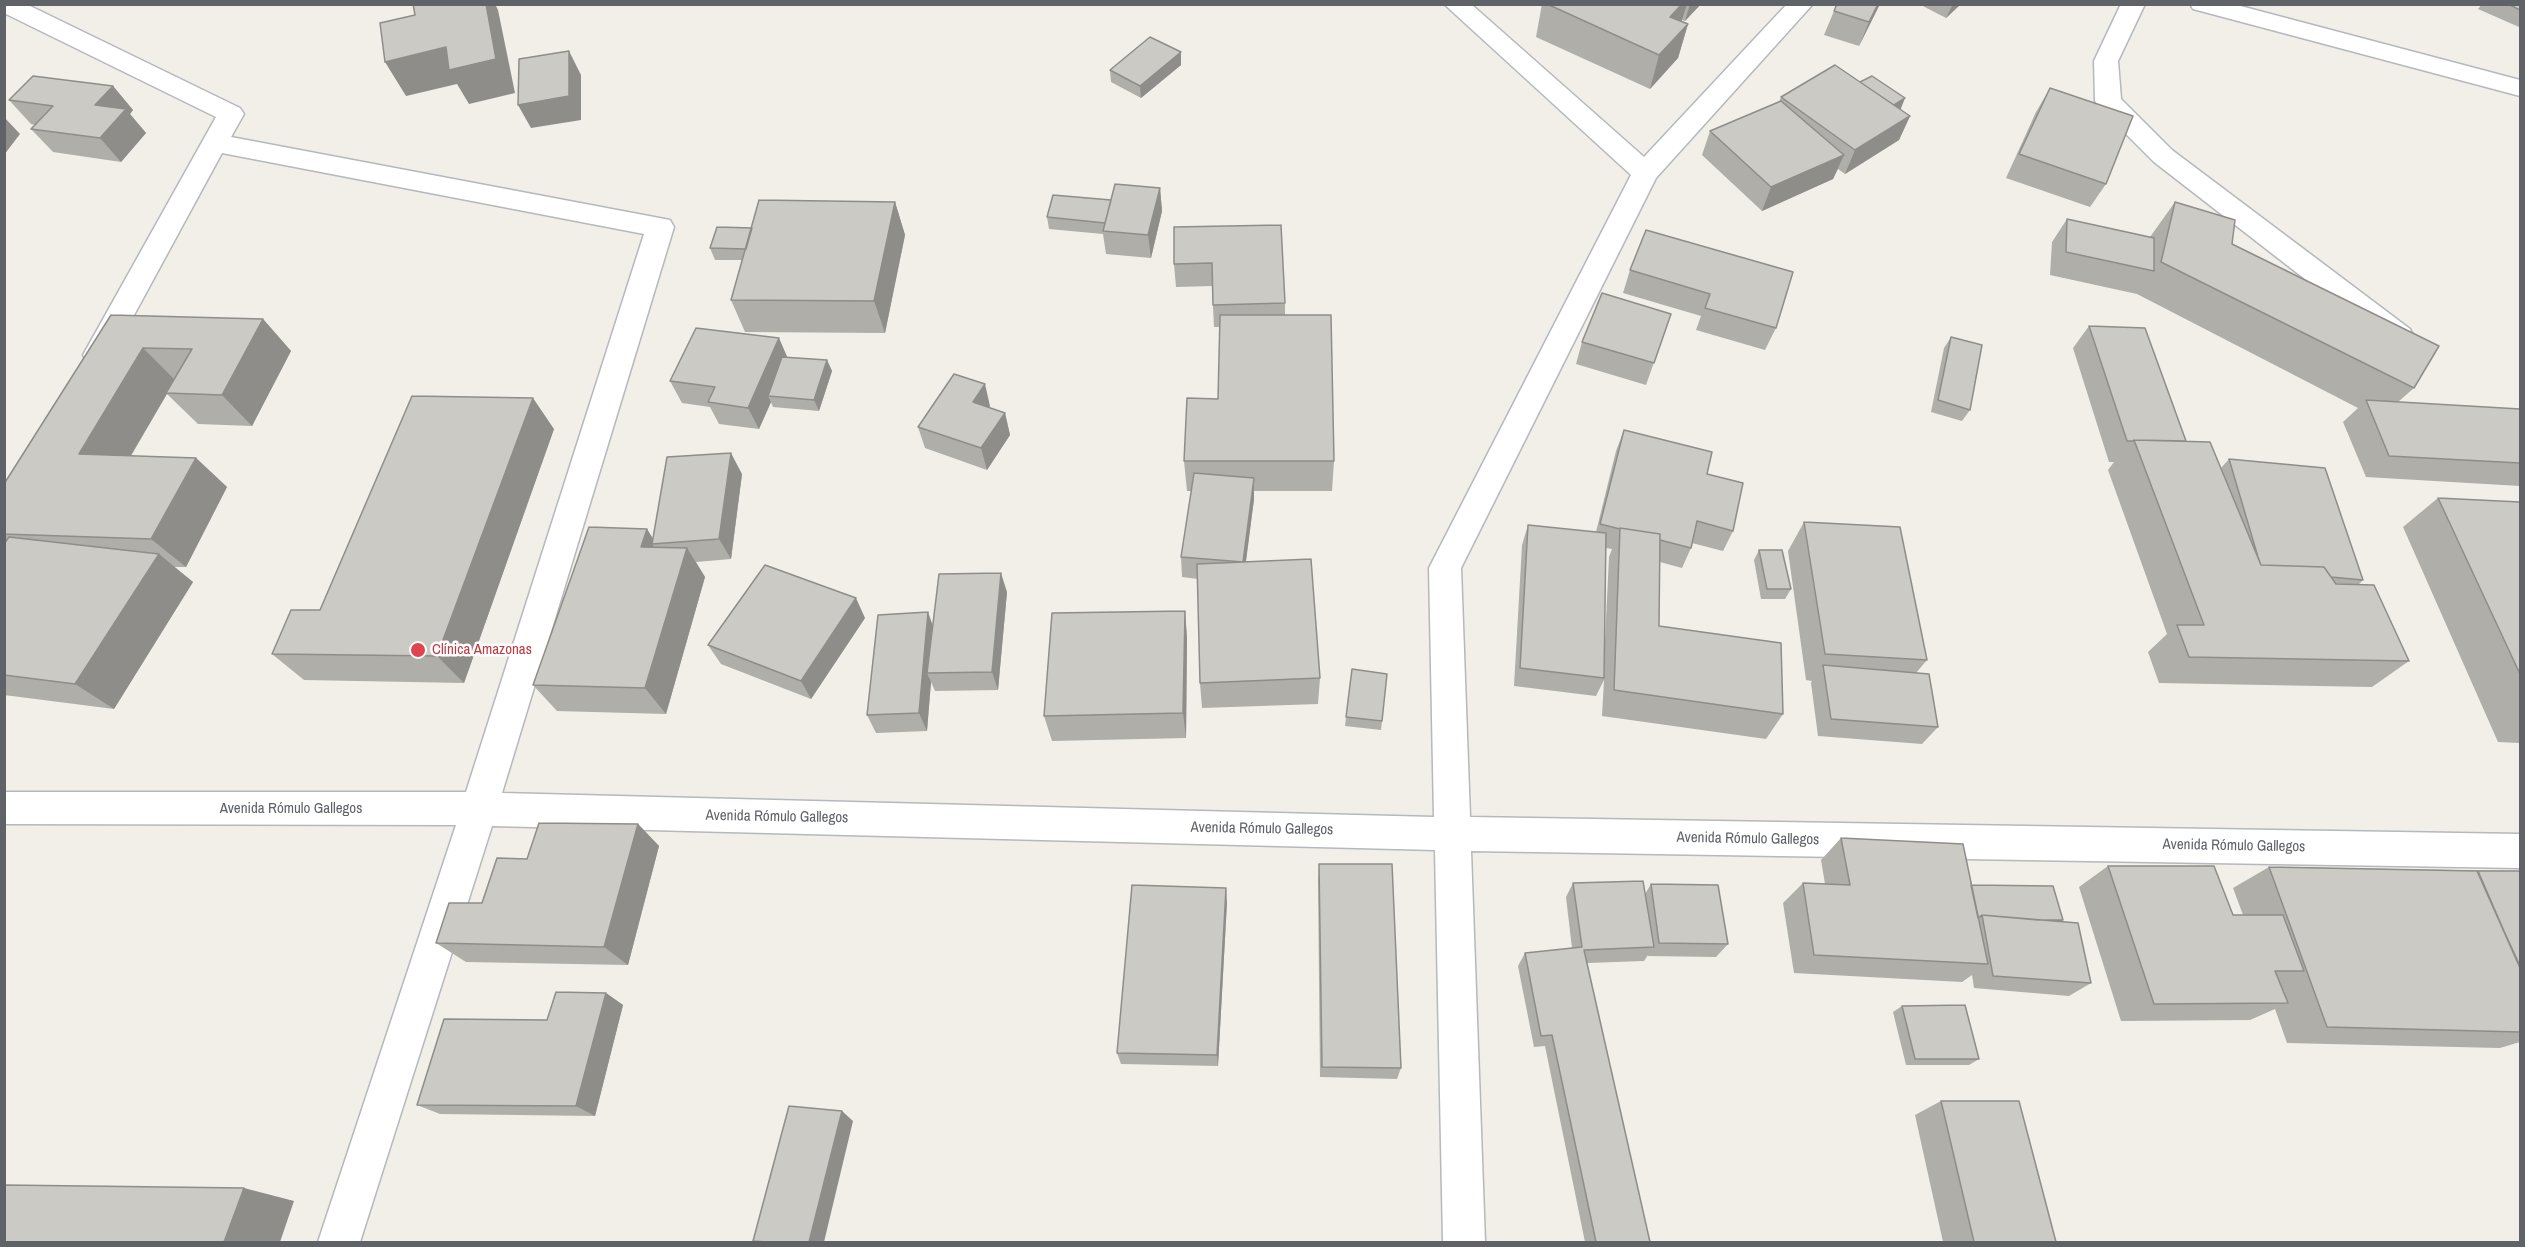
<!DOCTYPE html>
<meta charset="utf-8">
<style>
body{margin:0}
#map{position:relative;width:2525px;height:1247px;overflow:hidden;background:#f1efe8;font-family:"Archivo Narrow",sans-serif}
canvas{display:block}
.frame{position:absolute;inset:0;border:6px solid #5f6368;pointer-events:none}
</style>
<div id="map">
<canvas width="2525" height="1247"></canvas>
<div class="frame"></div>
</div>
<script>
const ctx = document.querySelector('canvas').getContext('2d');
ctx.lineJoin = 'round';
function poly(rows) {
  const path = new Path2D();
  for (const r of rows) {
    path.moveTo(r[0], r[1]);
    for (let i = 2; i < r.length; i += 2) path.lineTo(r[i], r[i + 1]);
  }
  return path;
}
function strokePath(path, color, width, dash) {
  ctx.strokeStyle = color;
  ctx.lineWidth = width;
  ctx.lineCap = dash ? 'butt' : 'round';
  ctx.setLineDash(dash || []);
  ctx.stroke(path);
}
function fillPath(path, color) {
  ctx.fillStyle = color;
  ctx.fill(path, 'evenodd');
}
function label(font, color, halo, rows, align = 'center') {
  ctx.font = font + ' "Archivo Narrow",sans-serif';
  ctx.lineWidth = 5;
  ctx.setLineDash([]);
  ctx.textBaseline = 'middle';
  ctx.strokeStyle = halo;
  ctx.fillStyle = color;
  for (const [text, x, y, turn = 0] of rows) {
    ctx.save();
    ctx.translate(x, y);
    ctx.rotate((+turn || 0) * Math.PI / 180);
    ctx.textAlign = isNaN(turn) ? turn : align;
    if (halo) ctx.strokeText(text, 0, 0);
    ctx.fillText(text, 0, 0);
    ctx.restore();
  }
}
const minor = poly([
 [4,4,26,4,240,108,244,114,231,137,670,220,674,227,502,793,1434,817,1429,568,1631,175,1444,4,1471,4,1644,157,1787,4,1813,4,1656,178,1461,568,1470,817,2520,834,2520,868,1471,851,1485,1242,1443,1242,1435,850,492,826,360,1242,318,1242,456,825,4,824,4,792,466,792,644,234,222,153,108,363,98,366,88,363,83,355,216,117,4,13,4,4],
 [2121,4,2145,4,2118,61,2121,99,2172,150,2410,329,2414,337,2410,345,2400,348,2390,345,2154,162,2099,107,2095,101,2094,61,2121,4],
 [2190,4,2233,4,2520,80,2520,96,2193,9,2190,4]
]);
strokePath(minor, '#b5b8bc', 3);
fillPath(minor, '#fff');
fillPath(poly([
 [1542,4,1701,4,1685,21,1682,20,1682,21,1688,24,1678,58,1650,89,1536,37],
 [1880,4,1859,46,1824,35,1834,11],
 [1919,4,1961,4,1946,18],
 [2482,4,2520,4,2520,25,2519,27,2478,9],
 [1181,52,1181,65,1141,98,1111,82,1110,70],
 [1860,82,1910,116,1899,140,1845,174,1838,169,1833,179,1762,211,1702,155,1710,131,1779,102,1781,97],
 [113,86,133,110,130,114,146,133,121,162,53,152,31,129,35,125,31,124,9,100],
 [2050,88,2106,184,2090,207,2006,178,2036,112],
 [1160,188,1162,211,1151,258,1106,254,1103,234,1049,229,1047,217],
 [895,202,905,235,885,333,745,332,731,300,742,260,715,260,710,248,752,228],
 [2175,202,2232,244,2414,388,2398,402,2520,409,2520,486,2366,477,2343,422,2358,408,2137,294,2050,275,2052,242,2067,219,2150,237],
 [1174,227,1285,303,1285,315,1334,461,1332,491,1254,491,1254,499,1246,562,1320,678,1318,704,1202,708,1200,683,1198,579,1182,577,1181,557,1192,491,1187,491,1184,461,1218,399,1220,327,1214,327,1212,286,1176,287,1174,264],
 [1646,230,1776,328,1765,350,1696,330,1701,316,1623,293,1630,270],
 [1671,314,1646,385,1576,364,1582,342],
 [111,315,263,319,291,351,252,426,198,424,167,394,131,456,196,458,227,487,186,567,174,567,193,582,114,709,4,695,4,484],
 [2089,326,2186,441,2221,468,2229,459,2363,580,2358,585,2409,661,2372,687,2159,683,2148,652,2167,634,2108,470,2114,462,2109,462,2073,348],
 [1951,337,1970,410,1962,421,1931,412,1944,348],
 [787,357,827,360,832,371,819,411,773,407,771,402,759,429,719,424,710,407,682,403,670,381],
 [990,406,989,408,1005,413,1010,435,987,470,925,448,918,427],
 [554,429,464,683,304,680,272,654,320,610],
 [1624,430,1707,474,1733,531,1723,551,1692,543,1691,548,1682,568,1660,562,1659,626,1783,714,1766,739,1602,716,1604,680,1596,696,1514,686,1522,545,1528,525,1596,532,1616,451],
 [1606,548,1612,549,1609,557,1604,661],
 [742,474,731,559,696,562,705,577,666,714,557,711,533,685,647,529,653,539],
 [2438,498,2520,502,2520,743,2498,742,2403,527],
 [1804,522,1927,660,1916,673,1938,727,1922,744,1818,736,1811,683,1812,681,1806,680,1788,551],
 [1759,550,1791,589,1785,599,1761,599,1754,560],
 [1007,592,998,690,935,691,931,682,927,731,876,733,867,715,933,625],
 [1185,611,1187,638,1186,738,1052,741,1044,716],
 [865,618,811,699,721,664,708,645],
 [1352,669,1382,721,1381,730,1345,726],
 [638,824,659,846,628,965,466,962,436,943,482,903,527,859],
 [1841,838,1971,885,2063,920,2061,922,2091,983,2069,996,1974,988,1972,975,1962,982,1794,973,1783,903,1803,883,1825,884,1821,860],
 [1319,864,1401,1068,1397,1079,1320,1077,1318,879],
 [2108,866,2233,915,2243,915,2233,888,2269,867,2520,871,2520,1042,2500,1048,2287,1043,2275,1009,2250,1020,2121,1021,2079,887],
 [1573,883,1645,894,1651,884,1728,944,1716,957,1648,956,1648,955,1644,961,1587,963,1650,1242,1585,1242,1545,1046,1534,1047,1518,966,1525,953,1572,948,1566,897],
 [1227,902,1218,1066,1121,1064,1117,1053],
 [606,993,623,1005,595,1116,440,1114,417,1105,547,1020],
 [1902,1006,1979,1059,1969,1065,1906,1065,1893,1012],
 [1941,1101,2056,1242,1943,1242,1915,1115]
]), '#afaea9');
fillPath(poly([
 [486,4,495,4,498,10,515,93,469,104,457,84,406,96,385,62,446,47],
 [1682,4,1687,4,1678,32,1670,17],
 [1690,4,1701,4,1685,21],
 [1878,4,1880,4,1859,46,1869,22],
 [1953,4,1961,4,1946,18],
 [1688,24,1678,58,1650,89,1659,55],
 [569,51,581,75,581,120,531,128,518,105],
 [1181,52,1181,65,1141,98,1140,86],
 [113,86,133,110,130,114,146,133,121,162,100,138,95,105],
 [1905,98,1900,111,1887,109],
 [1910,116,1899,140,1845,174,1855,150],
 [4,117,20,134,4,155],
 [1844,155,1833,179,1762,211,1771,187],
 [1160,188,1162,211,1151,258,1148,235],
 [895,202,905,235,885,333,874,301],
 [263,319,291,351,252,426,222,395],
 [779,338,789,361,768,396,771,402,759,429,748,408],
 [143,348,175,380,114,484,79,454],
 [827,360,832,371,819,411,814,400],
 [985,384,990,406,978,424,973,402],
 [533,398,554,429,464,683,437,656],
 [1005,413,1010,435,987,470,981,448],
 [731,453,742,474,731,559,719,539],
 [196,458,227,487,186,567,151,539],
 [1254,478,1254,499,1243,583,1243,563],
 [647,529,656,544,652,544,664,563,641,547],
 [687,548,705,577,666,714,645,688],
 [159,554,193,582,114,709,75,684],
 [1001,573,1007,592,998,690,992,672],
 [856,598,865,618,811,699,801,681],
 [1185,611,1187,638,1186,738,1183,713],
 [928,612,935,632,927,673,931,682,927,731,919,713],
 [638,824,659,846,628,965,604,947],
 [1226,888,1227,902,1218,1066,1217,1055],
 [606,993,623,1005,595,1116,576,1106],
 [842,1111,853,1121,824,1242,809,1242],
 [244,1188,294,1201,280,1242,224,1242]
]), '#8f8d8a');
const building = poly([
 [413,4,486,4,496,59,449,70,446,47,385,62,380,23,415,15,413,4],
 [1547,4,1682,4,1670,17,1688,24,1659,55,1547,4],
 [1837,4,1878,4,1869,22,1834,11,1837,4],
 [2508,4,2520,4,2520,10,2508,4],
 [1150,37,1181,52,1140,86,1110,70,1150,37],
 [569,51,569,96,518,105,519,59,569,51],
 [1835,65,1910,116,1855,150,1781,97,1835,65],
 [33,76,113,86,95,105,126,109,100,138,31,129,53,106,9,100,33,76],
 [1872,76,1905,98,1894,105,1860,82,1872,76],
 [2050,88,2133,116,2106,184,2019,154,2050,88],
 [1781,101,1844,155,1771,187,1710,131,1781,101],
 [1115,184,1160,188,1148,235,1103,231,1115,184],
 [1053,195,1111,200,1105,223,1047,217,1053,195],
 [759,200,895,202,874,301,731,300,759,200],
 [2175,202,2235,220,2232,244,2439,346,2414,388,2161,262,2175,202],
 [2067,219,2154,238,2154,271,2066,252,2067,219],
 [1281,225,1285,303,1213,305,1212,263,1174,264,1174,227,1281,225],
 [717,227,752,228,746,249,710,248,717,227],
 [1646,230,1793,272,1776,328,1705,308,1710,294,1630,270,1646,230],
 [1602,293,1671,314,1654,363,1582,342,1602,293],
 [111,315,263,319,222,395,166,393,192,349,143,348,79,454,196,458,151,539,4,534,4,484,111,315],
 [1220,315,1331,315,1334,461,1184,461,1187,398,1218,399,1220,315],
 [2089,326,2145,328,2186,441,2134,440,2133,441,2127,441,2089,326],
 [696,328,779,338,748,408,708,402,715,387,670,381,696,328],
 [1951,337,1982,345,1970,410,1938,400,1951,337],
 [782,357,827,360,814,400,768,396,782,357],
 [954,374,985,384,973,402,1005,413,981,448,918,427,954,374],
 [412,396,533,398,437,656,272,654,291,610,320,610,412,396],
 [2366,400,2520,409,2520,463,2389,456,2366,400],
 [1624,430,1712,452,1707,474,1743,483,1733,531,1697,521,1691,548,1660,540,1660,534,1620,528,1620,529,1600,524,1624,430],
 [2134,440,2210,442,2261,565,2324,567,2336,584,2374,585,2409,661,2189,657,2177,625,2204,625,2134,440],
 [731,453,719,539,652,544,667,457,731,453],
 [2229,459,2325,468,2363,580,2331,577,2324,567,2261,565,2258,557,2229,459],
 [1194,473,1254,478,1243,562,1181,557,1194,473],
 [2438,498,2520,502,2520,674,2438,498],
 [1804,522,1900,527,1927,660,1825,654,1804,522],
 [1528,525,1606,533,1604,678,1520,668,1528,525],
 [589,527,647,529,641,547,687,548,645,688,533,685,589,527],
 [1620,528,1660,534,1659,626,1781,643,1783,714,1614,690,1620,528],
 [9,537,159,554,75,684,4,675,4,544,9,537],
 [1759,550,1782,550,1791,589,1767,589,1759,550],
 [1311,559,1320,678,1200,683,1197,564,1311,559],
 [765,565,856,598,801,681,708,645,765,565],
 [1001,573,992,672,927,673,939,574,1001,573],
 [1185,611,1183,713,1044,716,1052,613,1185,611],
 [928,612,919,713,867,715,878,615,928,612],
 [1823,665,1929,674,1938,727,1831,719,1823,665],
 [1352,669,1387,674,1382,721,1346,717,1352,669],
 [539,823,638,824,604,947,436,943,449,903,482,903,497,858,527,859,539,823],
 [1841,838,1963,844,1988,964,1814,955,1803,883,1850,885,1841,838],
 [1319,864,1392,864,1401,1068,1322,1067,1319,864],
 [2108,866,2214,866,2233,915,2283,915,2304,971,2275,971,2288,1003,2154,1004,2108,866],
 [2269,867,2477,871,2520,968,2520,1032,2327,1027,2269,867],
 [2478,871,2520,871,2520,966,2504,931,2478,871],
 [1643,881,1654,947,1584,950,1650,1242,1596,1242,1552,1035,1541,1036,1525,953,1582,947,1573,883,1643,881],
 [1651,884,1718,885,1728,944,1659,943,1651,884],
 [1132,885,1226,888,1217,1055,1117,1053,1132,885],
 [1971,885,2053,886,2063,920,2038,920,1982,915,1978,918,1971,885],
 [1982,915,2078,923,2091,983,1993,976,1982,915],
 [556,992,606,993,576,1106,417,1105,444,1019,547,1020,556,992],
 [1965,1005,1979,1059,1915,1059,1902,1006,1965,1005],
 [1941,1101,2019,1101,2056,1242,1974,1242,1941,1101],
 [789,1106,842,1111,809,1242,766,1242,753,1241,789,1106],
 [4,1185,244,1188,224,1242,4,1242,4,1185]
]);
fillPath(building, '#cccac5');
strokePath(building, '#8f8d8a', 1.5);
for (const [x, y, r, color] of [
 [418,650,8,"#e0444e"]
]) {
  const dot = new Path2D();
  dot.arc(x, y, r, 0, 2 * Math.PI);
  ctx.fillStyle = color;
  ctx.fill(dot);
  strokePath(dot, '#fff', 2);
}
label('15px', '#be3a42', '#fff', [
 ["Clínica Amazonas",432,650]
], 'left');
label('15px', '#5f6368', '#fff', [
 ["Avenida Rómulo Gallegos",291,809],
 ["Avenida Rómulo Gallegos",777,817,1],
 ["Avenida Rómulo Gallegos",1262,829,1],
 ["Avenida Rómulo Gallegos",1748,839,1],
 ["Avenida Rómulo Gallegos",2234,846,1]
]);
</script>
